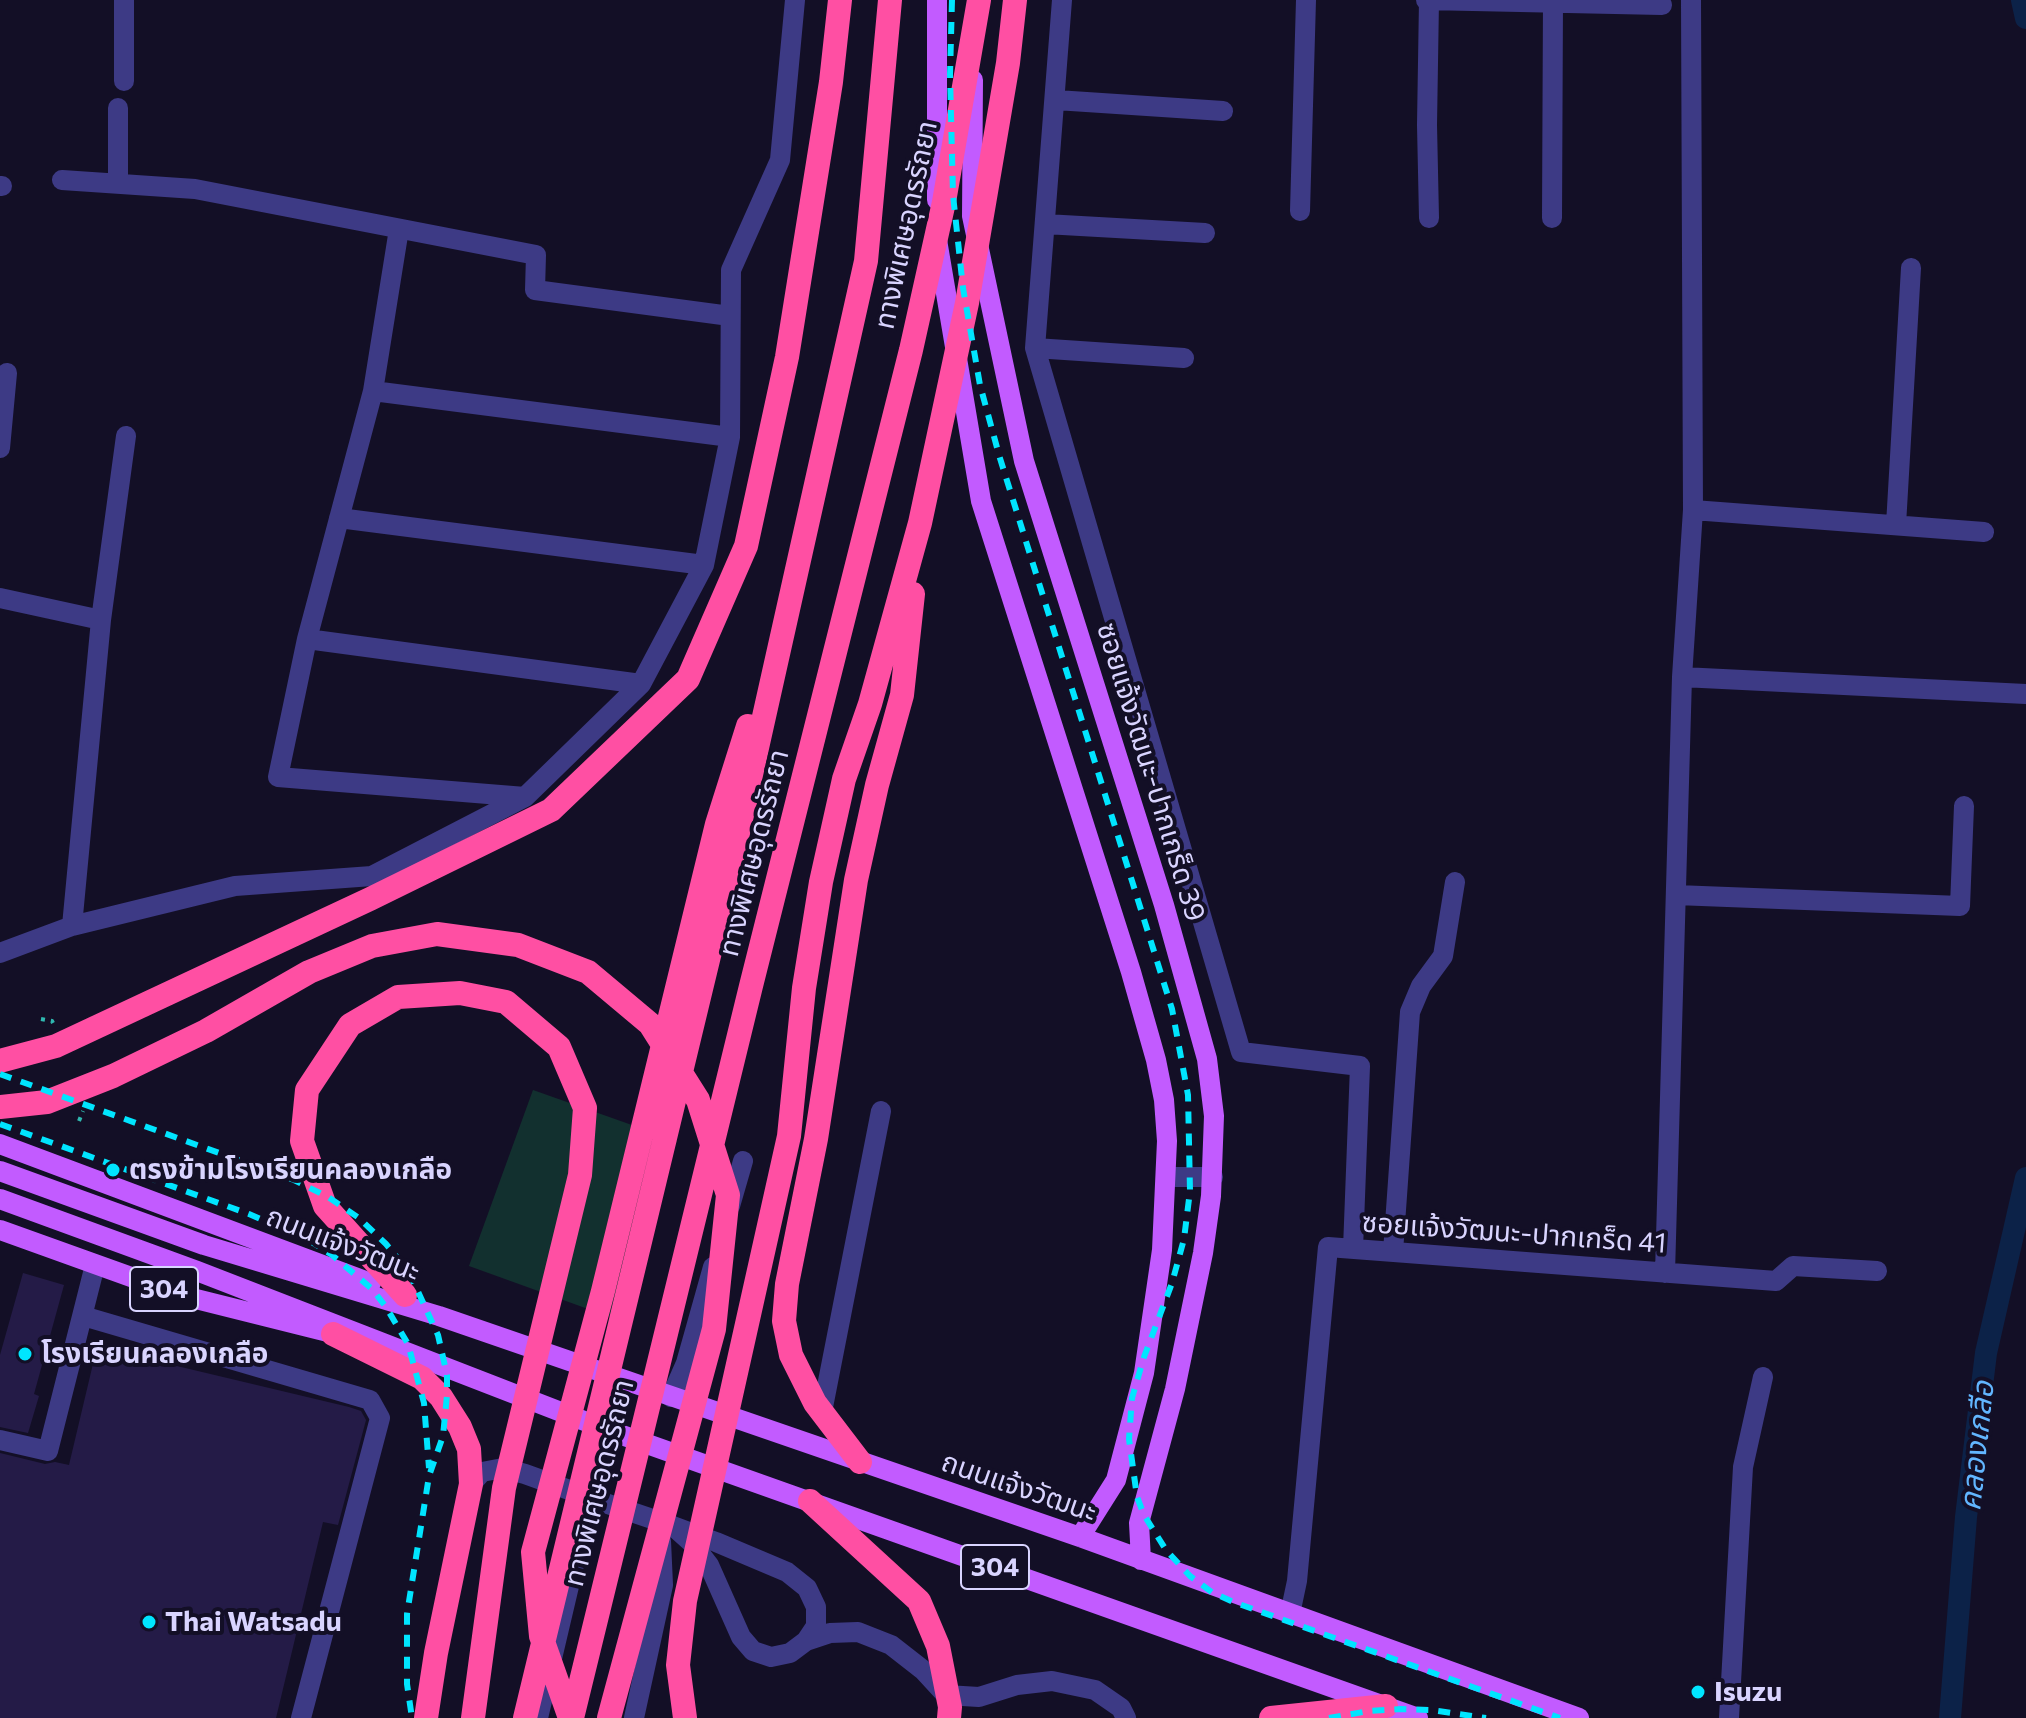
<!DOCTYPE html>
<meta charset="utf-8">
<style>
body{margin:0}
canvas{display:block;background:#130f26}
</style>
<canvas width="2026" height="1718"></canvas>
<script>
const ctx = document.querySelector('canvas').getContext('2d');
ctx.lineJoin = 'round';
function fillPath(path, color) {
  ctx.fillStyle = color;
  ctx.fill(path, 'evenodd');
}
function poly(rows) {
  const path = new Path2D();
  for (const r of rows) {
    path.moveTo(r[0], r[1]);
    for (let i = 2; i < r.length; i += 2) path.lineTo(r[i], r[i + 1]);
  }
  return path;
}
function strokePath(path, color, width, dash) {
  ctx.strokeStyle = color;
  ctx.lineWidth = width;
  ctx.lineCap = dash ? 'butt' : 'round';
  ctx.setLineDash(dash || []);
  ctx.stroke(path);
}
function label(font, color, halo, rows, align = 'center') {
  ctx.font = font + ' Commissioner,"Noto Sans Thai",sans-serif';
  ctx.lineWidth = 8;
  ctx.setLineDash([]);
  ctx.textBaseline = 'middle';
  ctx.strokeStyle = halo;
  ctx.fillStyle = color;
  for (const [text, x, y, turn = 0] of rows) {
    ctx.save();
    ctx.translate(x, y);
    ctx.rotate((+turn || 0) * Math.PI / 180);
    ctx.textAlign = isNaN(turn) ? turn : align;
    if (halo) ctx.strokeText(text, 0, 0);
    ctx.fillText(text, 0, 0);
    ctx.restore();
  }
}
fillPath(poly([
 [533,1090,677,1141,613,1318,469,1266]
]), '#12302f');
strokePath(poly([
 [2022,0,2026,18],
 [1950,1718,1966,1517,1986,1353,2026,1178]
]), '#0c2248', 22);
fillPath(poly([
 [23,1273,64,1285,34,1394,39,1396,28,1433,0,1427,0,1355],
 [97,1347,349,1407,361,1411,366,1420,338,1525,323,1522,276,1718,0,1718,0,1453,45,1464,55,1462,69,1465]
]), '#241b47');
strokePath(poly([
 [41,1019,52,1021,53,1023],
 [79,1121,83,1111]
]), '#2fb8b0', 4, [4, 6]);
strokePath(poly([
 [1062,0,1035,348,1241,1052,1360,1066,1353,1249],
 [1426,0,1662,5],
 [124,81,124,0],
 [1056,100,1223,111],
 [118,108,118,184],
 [62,180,195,189,536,255,535,290,730,316],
 [0,186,2,186],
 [1300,211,1306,0],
 [1429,218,1427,125,1429,0],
 [1552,218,1553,0],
 [1045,224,1205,233],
 [399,229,373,391,307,639,278,777,525,797],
 [1035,348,1184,358],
 [373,391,730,437],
 [0,448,7,373],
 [1693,510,1984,532],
 [339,518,704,565],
 [1896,525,1911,268],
 [0,598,101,620],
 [307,639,641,684],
 [1682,677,2026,694],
 [1676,895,1960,906,1964,806],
 [72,926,101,620,126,436],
 [0,953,72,926,235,886,372,876,525,797,641,684,704,565,730,437,731,270,780,160,795,0],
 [1166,1177,1213,1177],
 [730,1206,743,1161],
 [1393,1252,1410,1012,1421,986,1443,956,1455,882],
 [1665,1273,1682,677,1693,510,1691,0],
 [83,1316,370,1400,380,1418,301,1718],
 [671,1397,686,1363,713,1267],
 [822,1412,881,1111],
 [0,1440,48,1451,95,1265],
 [471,1484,482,1472,503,1468,525,1474,608,1504,673,1526,716,1542,787,1572,807,1588,816,1607,816,1626,806,1641,790,1653,771,1657,753,1651,741,1637,709,1565,692,1543,673,1526],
 [1290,1614,1297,1581,1328,1247,1776,1281,1793,1266,1877,1271],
 [806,1641,830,1633,858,1632,891,1645,923,1670,946,1695,979,1697,1017,1685,1052,1681,1095,1690,1121,1708,1126,1718],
 [538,1718,593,1484],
 [634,1718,663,1585,661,1541],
 [1729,1718,1743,1467,1763,1377]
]), '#3d3a85', 20);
strokePath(poly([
 [937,0,937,200],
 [973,80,972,216,1024,461,1164,905,1207,1059,1214,1116,1211,1196,1203,1253,1175,1389,1139,1523,1141,1560],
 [937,240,981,501,1131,972,1156,1060,1164,1100,1167,1141,1162,1250,1144,1373,1116,1480,1080,1537],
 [0,1144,371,1283],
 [0,1171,204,1245,439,1316,1080,1537,1579,1718],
 [0,1199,197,1271,605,1429,1418,1718],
 [0,1230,184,1296,328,1332]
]), '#c25bff', 20);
strokePath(poly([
 [0,1061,56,1046,370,899,551,810,688,679,746,546,787,357,831,82,840,0],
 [0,1107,47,1102,113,1076,206,1031,309,972,372,946,437,934,518,945,588,972,650,1024,698,1100,728,1195,714,1329,609,1718],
 [405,1295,325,1206,302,1141,307,1090,350,1025,398,997,460,993,506,1002,559,1047,585,1108,580,1175,504,1488,473,1718],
 [333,1334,422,1378,441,1397,460,1427,469,1449,471,1484,436,1653,426,1718],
 [860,1462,815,1403,791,1355,784,1321,787,1284,816,1139,856,880,877,785,902,695,913,594],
 [810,1501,919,1601,938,1646,950,1707,949,1718],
 [525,1718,729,873,866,261,890,0],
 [570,1718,541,1636,533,1552,603,1291,717,824,748,726],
 [572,1718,751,986,911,350,944,202,979,0],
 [685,1718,678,1665,685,1601,789,1136,804,988,821,882,844,779,870,704,920,523,967,303,1008,63,1015,0],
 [1271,1718,1386,1706]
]), '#ff4fa3', 24);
strokePath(poly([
 [952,0,950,75,953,195,963,288,980,385,999,455,1172,1009,1188,1095,1190,1191,1184,1239,1172,1283,1144,1357,1132,1398,1129,1439,1137,1497,1144,1515,1166,1550,1190,1576,1213,1593,1236,1603,1560,1718],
 [0,1074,294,1180,328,1197,359,1218,386,1244,409,1272,438,1335,447,1375,447,1395,443,1436,429,1476,407,1614,407,1684,412,1718],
 [0,1124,249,1214,307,1239,332,1255,372,1289,386,1307,408,1344,424,1403,429,1468],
 [1329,1718,1369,1711,1401,1709,1431,1710,1486,1718]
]), '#00e5ff', 6, [12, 10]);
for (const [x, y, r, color] of [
 [113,1170,8,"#00e5ff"],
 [25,1354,8,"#00e5ff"],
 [149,1622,8,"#00e5ff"],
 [1698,1692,8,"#00e5ff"]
]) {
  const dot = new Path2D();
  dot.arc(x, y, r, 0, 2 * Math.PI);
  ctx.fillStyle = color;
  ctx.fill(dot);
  strokePath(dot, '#130f26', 3);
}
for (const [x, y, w] of [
 [164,1289,68],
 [995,1567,68]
]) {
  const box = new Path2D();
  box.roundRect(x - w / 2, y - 22, w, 44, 6);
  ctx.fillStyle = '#130f26';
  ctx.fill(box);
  strokePath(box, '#d9d4ff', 2);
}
label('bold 26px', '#d9d4ff', null, [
 ["304",164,1289],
 ["304",995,1567]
]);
label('28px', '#d9d4ff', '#130f26', [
 ["ทางพิเศษอุดรรัถยา",906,225,-78],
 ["ซอยแจ้งวัฒนะ-ปากเกร็ด 39",1151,772,73],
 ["ทางพิเศษอุดรรัถยา",754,853,-76],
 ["ซอยแจ้งวัฒนะ-ปากเกร็ด 41",1514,1233,4],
 ["ถนนแจ้งวัฒนะ",343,1244,21],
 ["ทางพิเศษอุดรรัถยา",599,1483,-76],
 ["ถนนแจ้งวัฒนะ",1019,1487,19]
]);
label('bold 28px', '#d9d4ff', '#130f26', [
 ["ตรงข้ามโรงเรียนคลองเกลือ",129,1170],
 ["โรงเรียนคลองเกลือ",41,1354],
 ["Thai Watsadu",165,1622],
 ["Isuzu",1714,1692]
], 'left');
label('italic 30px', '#62b6ff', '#130f26', [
 ["คลองเกลือ",1977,1446,-84]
]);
</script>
